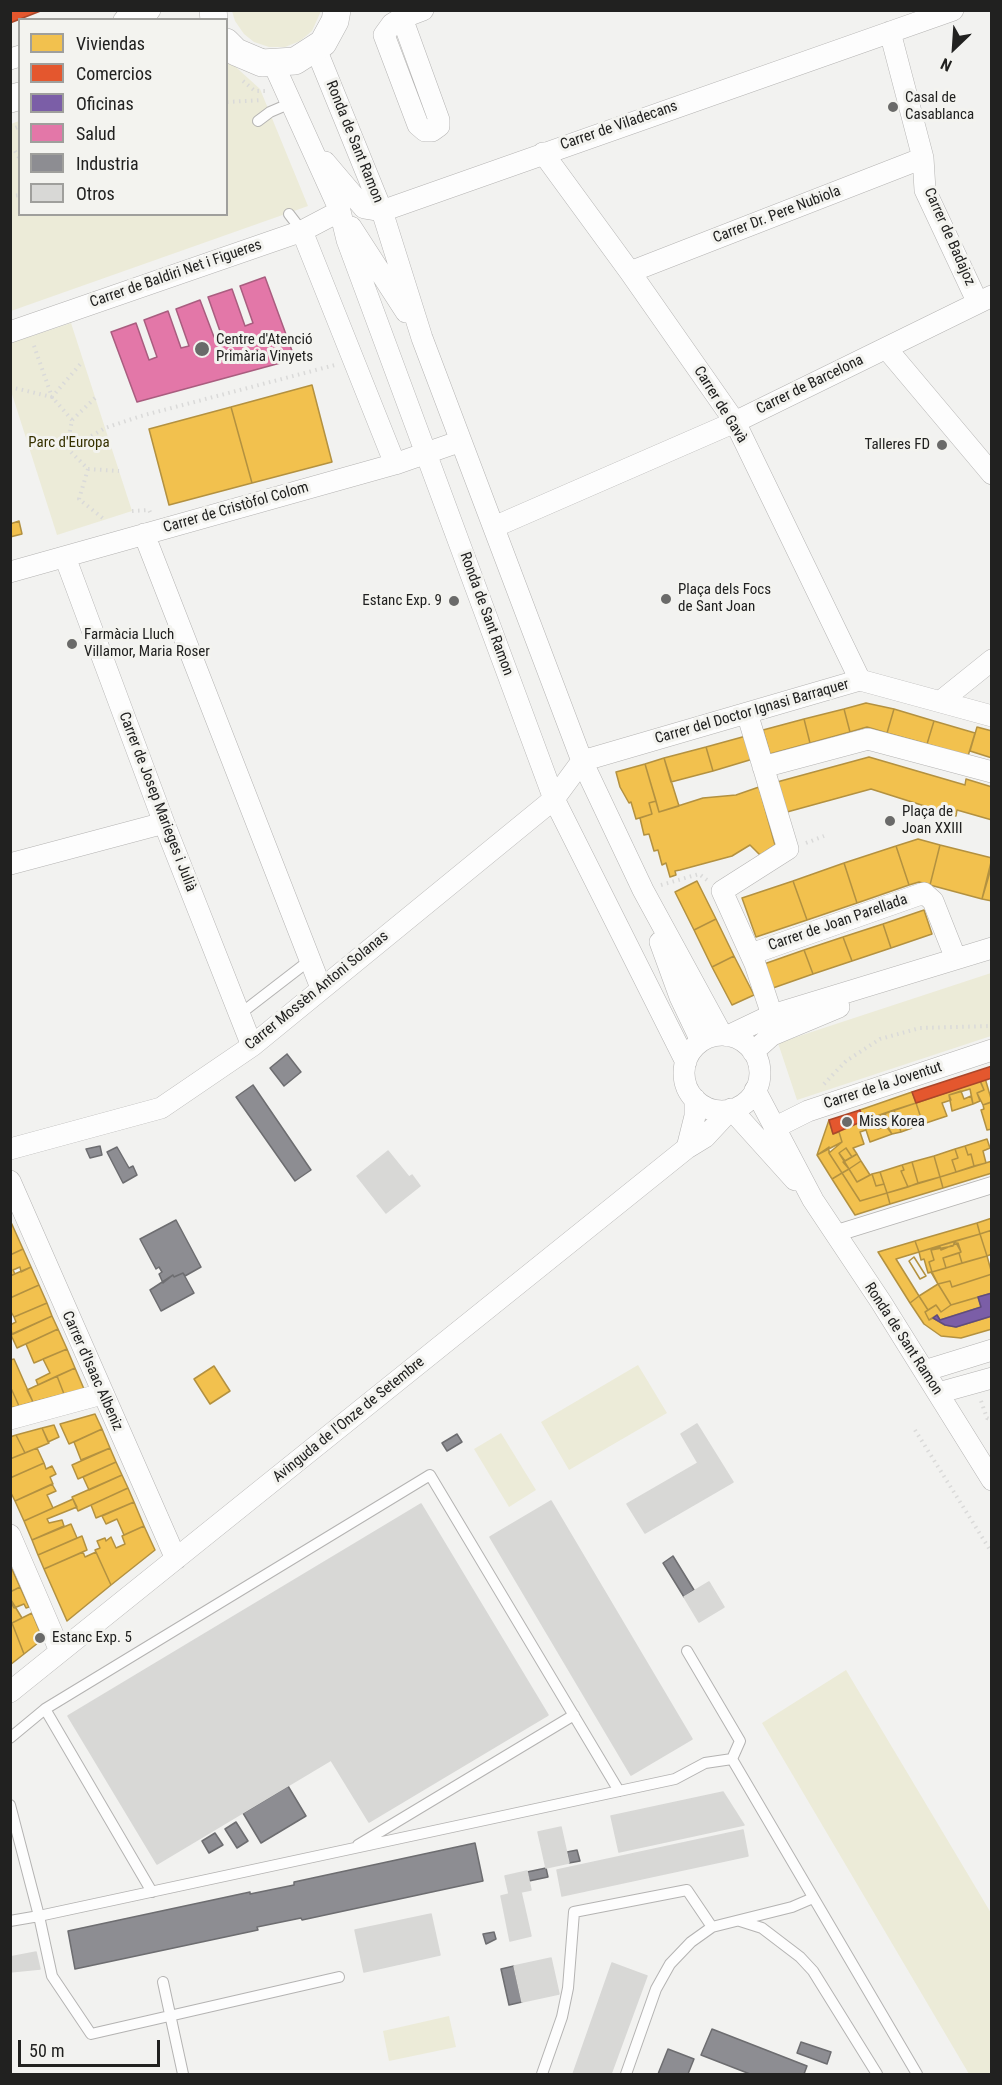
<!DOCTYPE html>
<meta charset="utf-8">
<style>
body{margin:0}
#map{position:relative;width:1002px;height:2085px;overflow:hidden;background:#f2f2f0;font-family:"Roboto Condensed",sans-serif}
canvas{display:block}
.frame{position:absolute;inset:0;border:12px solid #212120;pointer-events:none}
.legend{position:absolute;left:18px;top:18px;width:210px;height:198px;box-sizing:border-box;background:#f3f3ef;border:2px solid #9f9f9c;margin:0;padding:8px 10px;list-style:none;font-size:18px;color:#212120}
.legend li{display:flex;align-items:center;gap:12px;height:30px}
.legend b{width:30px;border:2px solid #9f9f9c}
.north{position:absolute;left:924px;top:18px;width:60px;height:60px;-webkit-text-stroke:4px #f3f3ef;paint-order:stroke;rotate:205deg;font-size:16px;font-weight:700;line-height:24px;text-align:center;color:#212120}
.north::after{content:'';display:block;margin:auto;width:21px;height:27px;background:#212120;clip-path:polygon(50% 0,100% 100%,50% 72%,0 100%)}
.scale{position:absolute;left:18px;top:2040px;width:142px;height:27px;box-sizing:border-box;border:3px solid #212120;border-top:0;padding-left:8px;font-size:18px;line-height:21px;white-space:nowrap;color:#212120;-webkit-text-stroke:4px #f3f3ef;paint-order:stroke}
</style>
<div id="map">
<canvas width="1002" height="2085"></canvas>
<div class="frame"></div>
<ul class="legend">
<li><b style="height:16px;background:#f2c14e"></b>Viviendas</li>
<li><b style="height:16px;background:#e4572e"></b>Comercios</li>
<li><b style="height:16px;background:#7b5ea7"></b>Oficinas</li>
<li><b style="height:16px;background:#e377a8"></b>Salud</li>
<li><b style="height:16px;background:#8d8d92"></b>Industria</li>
<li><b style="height:16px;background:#d8d8d6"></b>Otros</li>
</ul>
<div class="north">N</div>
<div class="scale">50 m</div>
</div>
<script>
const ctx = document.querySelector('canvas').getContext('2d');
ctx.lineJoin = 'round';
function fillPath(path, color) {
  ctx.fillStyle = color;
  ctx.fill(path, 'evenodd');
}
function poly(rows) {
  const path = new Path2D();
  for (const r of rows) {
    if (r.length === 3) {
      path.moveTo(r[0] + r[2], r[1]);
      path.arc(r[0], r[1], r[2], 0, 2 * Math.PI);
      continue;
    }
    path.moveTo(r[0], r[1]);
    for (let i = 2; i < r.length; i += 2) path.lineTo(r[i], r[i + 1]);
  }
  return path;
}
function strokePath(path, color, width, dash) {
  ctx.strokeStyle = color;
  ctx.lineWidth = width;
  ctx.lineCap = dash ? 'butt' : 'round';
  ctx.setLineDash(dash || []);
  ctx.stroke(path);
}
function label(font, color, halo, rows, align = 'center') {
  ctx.font = font + ' "Roboto Condensed",sans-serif';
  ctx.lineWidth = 6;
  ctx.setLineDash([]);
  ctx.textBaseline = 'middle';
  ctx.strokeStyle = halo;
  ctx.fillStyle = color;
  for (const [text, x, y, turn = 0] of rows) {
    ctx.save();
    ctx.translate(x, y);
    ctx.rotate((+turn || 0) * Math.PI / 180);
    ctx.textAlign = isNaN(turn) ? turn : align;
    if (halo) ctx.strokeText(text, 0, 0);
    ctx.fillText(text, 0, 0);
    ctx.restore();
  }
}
fillPath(poly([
 [232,11,232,10,321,11,312,31,300,41,285,47,269,47,254,42,244,34,235,21],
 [227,59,260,89,308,206,11,311,11,124,19,121,20,214,226,214],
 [71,323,132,511,57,535,11,391,11,343],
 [991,973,991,1036,797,1100,778,1043],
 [638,1365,667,1413,569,1470,541,1422],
 [501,1433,536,1490,509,1507,474,1449],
 [846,1670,991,1913,991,2074,969,2074,762,1723],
 [449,2016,456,2047,389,2061,383,2031]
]), '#ecebd8');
const homes = poly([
 [312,385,332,462,252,483,231,407,312,385],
 [231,407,252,483,169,505,149,429,231,407],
 [19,521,22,534,10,537,10,524,19,521],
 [866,703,894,709,887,733,867,727,850,732,844,709,866,703],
 [844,709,850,732,810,743,804,719,844,709],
 [894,709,934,721,927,744,887,733,894,709],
 [804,719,810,743,770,754,763,730,804,719],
 [934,721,975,733,968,756,927,744,934,721],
 [977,727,992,731,992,758,970,751,977,727],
 [746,736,753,759,713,771,706,747,746,736],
 [706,747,713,771,671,782,664,758,706,747],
 [869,757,965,785,966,779,992,787,992,820,957,810,956,816,871,789,787,812,777,782,869,757],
 [664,758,679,806,659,812,645,764,664,758],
 [645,764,656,801,649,803,652,814,636,819,631,802,629,803,620,787,616,772,645,764],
 [759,787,775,845,760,855,750,845,732,856,680,870,675,871,676,875,670,877,666,863,662,865,658,850,654,851,649,834,644,835,640,818,652,814,649,803,656,801,659,812,703,798,736,795,759,787],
 [918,839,940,845,930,885,919,882,909,885,896,846,918,839],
 [940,845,992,858,982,899,930,885,940,845],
 [896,846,909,885,857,903,844,863,896,846],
 [844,863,857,903,807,920,793,881,844,863],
 [992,865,992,901,982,899,992,865],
 [697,881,716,919,694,930,675,892,697,881],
 [793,881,807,920,756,937,742,898,793,881],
 [924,910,932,934,891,948,883,924,924,910],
 [716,919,734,956,712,967,694,930,716,919],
 [883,924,891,948,852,961,843,937,883,924],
 [843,937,852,961,813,974,804,950,843,937],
 [804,950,813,974,773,988,764,964,804,950],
 [734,956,754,995,732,1005,712,967,734,956],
 [985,1078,992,1102,983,1105,977,1093,984,1090,980,1080,985,1078],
 [980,1081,984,1090,977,1093,980,1101,973,1104,970,1089,949,1095,951,1100,942,1103,947,1116,923,1124,916,1103,980,1081],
 [961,1091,964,1099,971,1096,973,1104,952,1111,949,1095,961,1091],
 [912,1092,916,1103,863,1121,860,1110,912,1092],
 [991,1102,992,1129,987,1130,981,1110,984,1109,983,1105,991,1102],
 [916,1103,923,1124,901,1132,894,1110,916,1103],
 [894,1110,901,1132,892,1134,884,1120,887,1120,885,1113,894,1110],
 [885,1113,886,1126,878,1129,874,1117,885,1113],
 [874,1117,878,1129,886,1126,892,1134,870,1142,863,1121,874,1117],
 [829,1120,833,1134,839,1132,842,1142,817,1155,829,1120],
 [863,1121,866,1130,860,1132,864,1144,853,1148,857,1154,852,1157,846,1148,839,1153,849,1169,842,1173,829,1153,842,1142,839,1132,836,1133,837,1130,863,1121],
 [987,1139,990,1148,983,1151,986,1163,974,1166,971,1154,968,1155,965,1146,987,1139],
 [965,1146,968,1155,971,1154,974,1166,956,1172,952,1160,958,1158,955,1149,965,1146],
 [829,1147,829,1153,842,1173,832,1179,817,1155,829,1147],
 [846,1148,852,1157,845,1161,839,1153,846,1148],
 [955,1149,958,1158,952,1160,956,1172,940,1177,934,1156,955,1149],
 [857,1154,861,1161,849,1169,843,1162,857,1154],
 [934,1156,940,1177,918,1183,912,1162,934,1156],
 [861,1161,870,1175,857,1182,849,1169,861,1161],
 [992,1161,992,1173,943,1188,940,1177,992,1161],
 [912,1162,918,1183,908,1187,901,1171,904,1170,902,1165,912,1162],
 [902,1165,904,1170,901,1171,908,1187,887,1193,880,1172,902,1165],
 [849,1169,857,1182,872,1174,876,1186,884,1184,887,1193,860,1201,842,1173,849,1169],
 [880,1172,884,1184,876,1186,872,1174,880,1172],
 [842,1173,860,1201,887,1193,890,1204,855,1215,832,1179,842,1173],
 [940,1177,943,1188,890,1204,887,1193,940,1177],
 [992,1218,992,1230,980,1234,977,1223,992,1218],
 [10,1220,23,1249,10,1255,10,1220],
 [977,1223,980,1234,919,1252,915,1241,977,1223],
 [992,1230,992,1254,987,1256,980,1234,992,1230],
 [980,1234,987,1256,962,1263,959,1253,961,1252,955,1241,980,1234],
 [915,1241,919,1252,896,1259,919,1296,910,1303,878,1252,915,1241],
 [955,1241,953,1246,931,1250,934,1260,929,1262,932,1272,928,1273,924,1259,921,1260,919,1252,955,1241],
 [958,1243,961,1252,943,1258,946,1268,932,1272,929,1262,934,1260,931,1250,940,1247,941,1250,958,1243],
 [23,1249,31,1267,21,1272,20,1267,13,1270,15,1274,10,1276,10,1255,23,1249],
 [919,1252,921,1260,924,1259,928,1273,931,1272,938,1284,919,1296,896,1259,919,1252],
 [914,1257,926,1276,920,1279,909,1261,914,1257],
 [919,1252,921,1260,924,1259,928,1273,931,1272,938,1284,919,1296,896,1259,919,1252],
 [959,1253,962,1263,946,1268,943,1258,959,1253],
 [987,1256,992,1274,952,1287,950,1281,938,1284,932,1272,987,1256],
 [914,1257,926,1276,920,1279,909,1261,914,1257],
 [31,1267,39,1285,10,1298,10,1276,31,1267],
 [992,1274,992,1293,951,1305,938,1284,950,1281,952,1287,992,1274],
 [938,1284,951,1305,941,1312,936,1305,928,1310,919,1296,938,1284],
 [39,1285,47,1303,14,1317,10,1310,10,1298,39,1285],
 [919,1296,928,1310,925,1312,929,1320,933,1318,945,1325,956,1327,992,1316,992,1329,961,1338,941,1336,924,1324,910,1303,919,1296],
 [978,1297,981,1307,940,1320,937,1315,929,1320,925,1312,936,1305,941,1312,951,1305,978,1297],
 [47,1303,52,1316,12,1334,10,1325,16,1322,14,1317,47,1303],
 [52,1316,58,1329,17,1348,11,1335,52,1316],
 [58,1329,67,1349,34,1363,26,1344,58,1329],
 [67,1349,75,1368,38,1385,36,1380,50,1373,43,1359,67,1349],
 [14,1359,33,1402,19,1406,10,1386,10,1360,14,1359],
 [214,1366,230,1391,210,1404,194,1379,214,1366],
 [75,1368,84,1389,64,1394,57,1376,75,1368],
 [57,1376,64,1394,33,1402,27,1390,57,1376],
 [10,1386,19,1406,10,1408,10,1386],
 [95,1414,102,1429,69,1444,60,1424,95,1414],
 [54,1425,59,1437,48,1442,42,1428,54,1425],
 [42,1428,49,1443,25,1453,16,1435,42,1428],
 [102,1429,110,1448,81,1460,74,1442,102,1429],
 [16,1435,25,1453,10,1459,10,1437,16,1435],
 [37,1448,44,1463,10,1478,10,1459,37,1448],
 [110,1448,116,1462,78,1479,72,1465,110,1448],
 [116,1462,122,1475,89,1490,83,1477,116,1462],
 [44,1463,46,1469,52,1466,56,1474,50,1477,53,1484,15,1501,10,1491,10,1478,44,1463],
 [122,1475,128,1488,78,1511,72,1497,122,1475],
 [52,1484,56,1491,47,1495,53,1508,24,1521,15,1501,52,1484],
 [128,1488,134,1502,96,1518,91,1505,128,1488],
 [73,1499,77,1507,47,1519,49,1523,62,1520,64,1526,32,1540,24,1521,73,1499],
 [134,1502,144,1526,124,1535,117,1519,106,1524,102,1516,134,1502],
 [71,1524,77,1538,38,1555,32,1540,71,1524],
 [144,1526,155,1550,111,1585,95,1550,100,1548,97,1541,105,1538,106,1541,111,1537,116,1548,125,1544,122,1536,144,1526],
 [82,1536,87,1550,44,1569,38,1555,82,1536],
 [83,1552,85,1557,96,1552,111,1585,67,1621,44,1569,83,1552],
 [11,1567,20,1587,10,1592,10,1567,11,1567],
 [20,1587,29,1607,26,1608,24,1604,14,1608,10,1601,10,1592,20,1587],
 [11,1600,22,1618,12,1623,10,1621,11,1600],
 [32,1613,43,1639,24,1654,12,1623,32,1613],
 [12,1623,24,1654,10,1665,10,1624,12,1623]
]);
fillPath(homes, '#f2c14e');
strokePath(homes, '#b39140', 1.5);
const shops = poly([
 [10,10,43,10,10,23,10,10],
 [992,1066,992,1078,916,1103,912,1092,992,1066],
 [860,1110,863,1121,833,1134,829,1120,860,1110]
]);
fillPath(shops, '#e4572e');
strokePath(shops, '#aa472a', 1.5);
const offices = poly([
 [992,1293,992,1316,956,1327,945,1325,933,1318,937,1315,940,1320,981,1307,978,1297,992,1293]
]);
fillPath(offices, '#7b5ea7');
strokePath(offices, '#604c7e', 1.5);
const health = poly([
 [265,277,295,359,137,402,111,332,136,323,149,360,157,357,144,320,168,311,181,348,189,346,176,309,200,300,214,337,221,334,208,297,232,289,245,326,253,323,240,286,265,277]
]);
fillPath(health, '#e377a8');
strokePath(health, '#a95d7f', 1.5);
const industry = poly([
 [287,1054,301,1072,284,1086,270,1068,287,1054],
 [253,1085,311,1170,295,1181,236,1097,253,1085],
 [100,1146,102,1155,90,1158,86,1149,100,1146],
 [117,1147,129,1168,133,1166,137,1175,123,1183,107,1152,117,1147],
 [176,1220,201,1267,185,1276,183,1273,174,1277,173,1275,163,1283,159,1274,162,1272,159,1267,156,1269,140,1239,176,1220],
 [183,1273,194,1293,161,1311,150,1290,173,1275,174,1277,183,1273],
 [457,1434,462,1442,447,1451,442,1443,457,1434],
 [673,1556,694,1590,684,1597,663,1563,673,1556],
 [288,1786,306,1816,261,1843,243,1813,288,1786],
 [236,1822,248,1841,237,1848,225,1829,236,1822],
 [215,1833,223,1845,209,1853,202,1841,215,1833],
 [475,1843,483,1881,302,1920,301,1918,257,1927,258,1930,75,1969,68,1931,250,1892,250,1894,294,1885,294,1882,475,1843],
 [577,1850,580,1861,569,1863,567,1852,577,1850],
 [546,1868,548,1877,529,1881,527,1872,546,1868],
 [494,1932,496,1939,486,1944,483,1934,494,1932],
 [514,1966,522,2002,509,2005,501,1969,514,1966],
 [712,2029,807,2066,804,2074,750,2074,701,2055,712,2029],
 [801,2042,831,2052,827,2064,797,2053,801,2042],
 [668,2049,694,2059,688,2074,658,2074,668,2049]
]);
fillPath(industry, '#8d8d92');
strokePath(industry, '#6d6d70', 1.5);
const building = poly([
 [388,1151,409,1177,412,1175,420,1186,386,1213,357,1176,388,1151],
 [697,1424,733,1482,645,1533,627,1504,698,1463,681,1434,697,1424],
 [551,1501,692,1739,631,1775,490,1537,551,1501],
 [421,1504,548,1715,369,1822,331,1760,157,1864,68,1716,421,1504],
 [709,1582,724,1607,699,1622,684,1597,709,1582],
 [723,1792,744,1825,619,1852,611,1816,723,1792],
 [561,1827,569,1863,546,1868,538,1832,561,1827],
 [743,1830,748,1856,562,1896,557,1870,743,1830],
 [527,1871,531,1890,521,1892,531,1936,510,1941,501,1896,509,1894,505,1876,527,1871],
 [431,1914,440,1955,364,1972,355,1930,431,1914],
 [36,1952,40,1969,10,1972,10,1957,36,1952],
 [551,1958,559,1994,522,2002,514,1966,551,1958],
 [612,1963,647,1976,611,2074,573,2074,612,1963]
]);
fillPath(building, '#d8d8d6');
strokePath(building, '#d8d8d6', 1.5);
const service = poly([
 [258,121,270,112,291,103],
 [289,214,302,231],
 [240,1014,310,960],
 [687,1651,740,1741,732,1759,917,2074],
 [45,1709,430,1475,619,1791],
 [10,1738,45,1709,152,1892],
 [10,1805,39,1916,675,1779,705,1763,732,1759],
 [358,1845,574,1715],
 [10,1921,39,1916,52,1976,91,2034,339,1977],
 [740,1921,762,1928,800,1957,813,1971,877,2074],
 [163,1982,183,2074],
 [542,2074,562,2017,568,1988,574,1912,687,1890,712,1927],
 [626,2074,656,1989,670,1964,691,1942,712,1927,792,1907,813,1898]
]);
const pedestrian = poly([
 [834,1234,992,1185]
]);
const minor = poly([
 [402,18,439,120,439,126,432,131,425,131,418,125,384,35,392,24,402,18,423,10],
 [124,20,150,10],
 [890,32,923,158,925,190,977,301],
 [316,49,382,211,422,338,582,761,643,890,722,1035],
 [10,59,20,56],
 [274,65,340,211,347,240,554,799,686,1062],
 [543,153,630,272,735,422,860,680],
 [325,162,364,208,382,211,953,10],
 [351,227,406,312],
 [302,231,395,464],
 [630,272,923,158],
 [10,332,302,231,340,211],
 [886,348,992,474],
 [494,527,735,422,992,296],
 [144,534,321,988],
 [65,557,164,823,252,1046],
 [10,572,395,464,461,441],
 [941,701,992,660],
 [747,713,788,849,722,891,755,964,772,1015],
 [582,761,860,680,992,716],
 [763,767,868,739,992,772],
 [10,864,164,823],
 [660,942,680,997,701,1041],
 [751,954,924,893,933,901,956,959],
 [722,1073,38],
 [728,1036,772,1015,992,948],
 [753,1052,772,1035,839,1007],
 [755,1090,813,1200,881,1302,992,1480],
 [731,1109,795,1180],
 [776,1127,808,1111,992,1050],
 [687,1148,695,1116,695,1099],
 [10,1149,161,1108,252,1046,554,799,582,761],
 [10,1181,176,1559],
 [924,1371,992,1350],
 [938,1393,992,1378],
 [10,1419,102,1394],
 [10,1535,60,1651],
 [10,1692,687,1148,705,1137,731,1109]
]);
const tertiary = poly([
 [213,10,214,20],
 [226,42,236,52,262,63,295,61,323,43,335,21,337,10],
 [10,99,20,96]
]);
strokePath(service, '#b4b3b2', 12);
strokePath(pedestrian, '#b4b3b2', 18);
strokePath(minor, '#b4b3b2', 22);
strokePath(tertiary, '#b4b3b2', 28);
strokePath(poly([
 [243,81,255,91,265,91],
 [227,102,262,100],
 [10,130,20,126],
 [15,151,20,159],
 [10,196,20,195],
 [10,387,52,397,33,343],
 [95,398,72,420,67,448,88,469,79,499,105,520],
 [72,420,52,397,83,361],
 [28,445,74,446,105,428,141,416,335,365],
 [88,469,119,471],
 [132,511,149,510,151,514],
 [806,843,824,836],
 [661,885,699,874,707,880],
 [824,1084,846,1061,880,1039,920,1028,992,1026],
 [981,1401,987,1418,992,1420],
 [915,1430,992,1553]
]), '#dadad9', 4, [1.5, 4.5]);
strokePath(service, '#fdfdfd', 10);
strokePath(pedestrian, '#fdfdfd', 16);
strokePath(minor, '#fdfdfd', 21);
strokePath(tertiary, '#fdfdfd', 27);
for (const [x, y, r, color] of [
 [893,107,6,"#6a6a69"],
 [202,349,8,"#6a6a69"],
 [942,445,6,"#6a6a69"],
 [666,599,6,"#6a6a69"],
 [454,601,6,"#6a6a69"],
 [72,644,6,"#6a6a69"],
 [890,821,6,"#6a6a69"],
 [847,1122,6,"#6a6a69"],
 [40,1638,6,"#6a6a69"]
]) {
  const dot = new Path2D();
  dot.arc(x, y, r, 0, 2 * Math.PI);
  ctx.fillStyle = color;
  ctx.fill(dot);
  strokePath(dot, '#f3f3ef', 2);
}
label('15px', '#212120', '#f3f3ef', [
 ["Casal de",905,98],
 ["Casablanca",905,115],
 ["Centre d'Atenció",216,340],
 ["Primària Vinyets",216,357],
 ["Talleres FD",930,445,"right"],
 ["Plaça dels Focs",678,590],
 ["de Sant Joan",678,607],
 ["Estanc Exp. 9",442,601,"right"],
 ["Farmàcia Lluch",84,635],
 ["Villamor, Maria Roser",84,652],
 ["Plaça de",902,812],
 ["Joan XXIII",902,829],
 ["Miss Korea",859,1122],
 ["Estanc Exp. 5",52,1638]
], 'left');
label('15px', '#212120', '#f3f3ef', [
 ["Carrer de Viladecans",619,126,-19],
 ["Ronda de Sant Ramon",354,142,68],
 ["Carrer Dr. Pere Nubiola",777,215,-21],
 ["Carrer de Badajoz",949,237,66],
 ["Carrer de Baldiri Net i Figueres",176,274,-19],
 ["Carrer de Barcelona",810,385,-26],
 ["Carrer de Gavà",720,405,58],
 ["Carrer de Cristòfol Colom",236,508,-16],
 ["Ronda de Sant Ramon",486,614,70],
 ["Carrer del Doctor Ignasi Barraquer",752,712,-16],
 ["Carrer de Josep Marieges i Julià",157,802,69],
 ["Carrer de Joan Parellada",838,923,-19],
 ["Carrer Mossèn Antoni Solanas",317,991,-39],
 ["Carrer de la Joventut",883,1086,-18],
 ["Ronda de Sant Ramon",903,1339,57],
 ["Carrer d'Isaac Albeniz",92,1371,66],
 ["Avinguda de l'Onze de Setembre",349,1420,-39]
]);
label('15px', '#363100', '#f3f3ef', [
 ["Parc d'Europa",69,443]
]);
</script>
